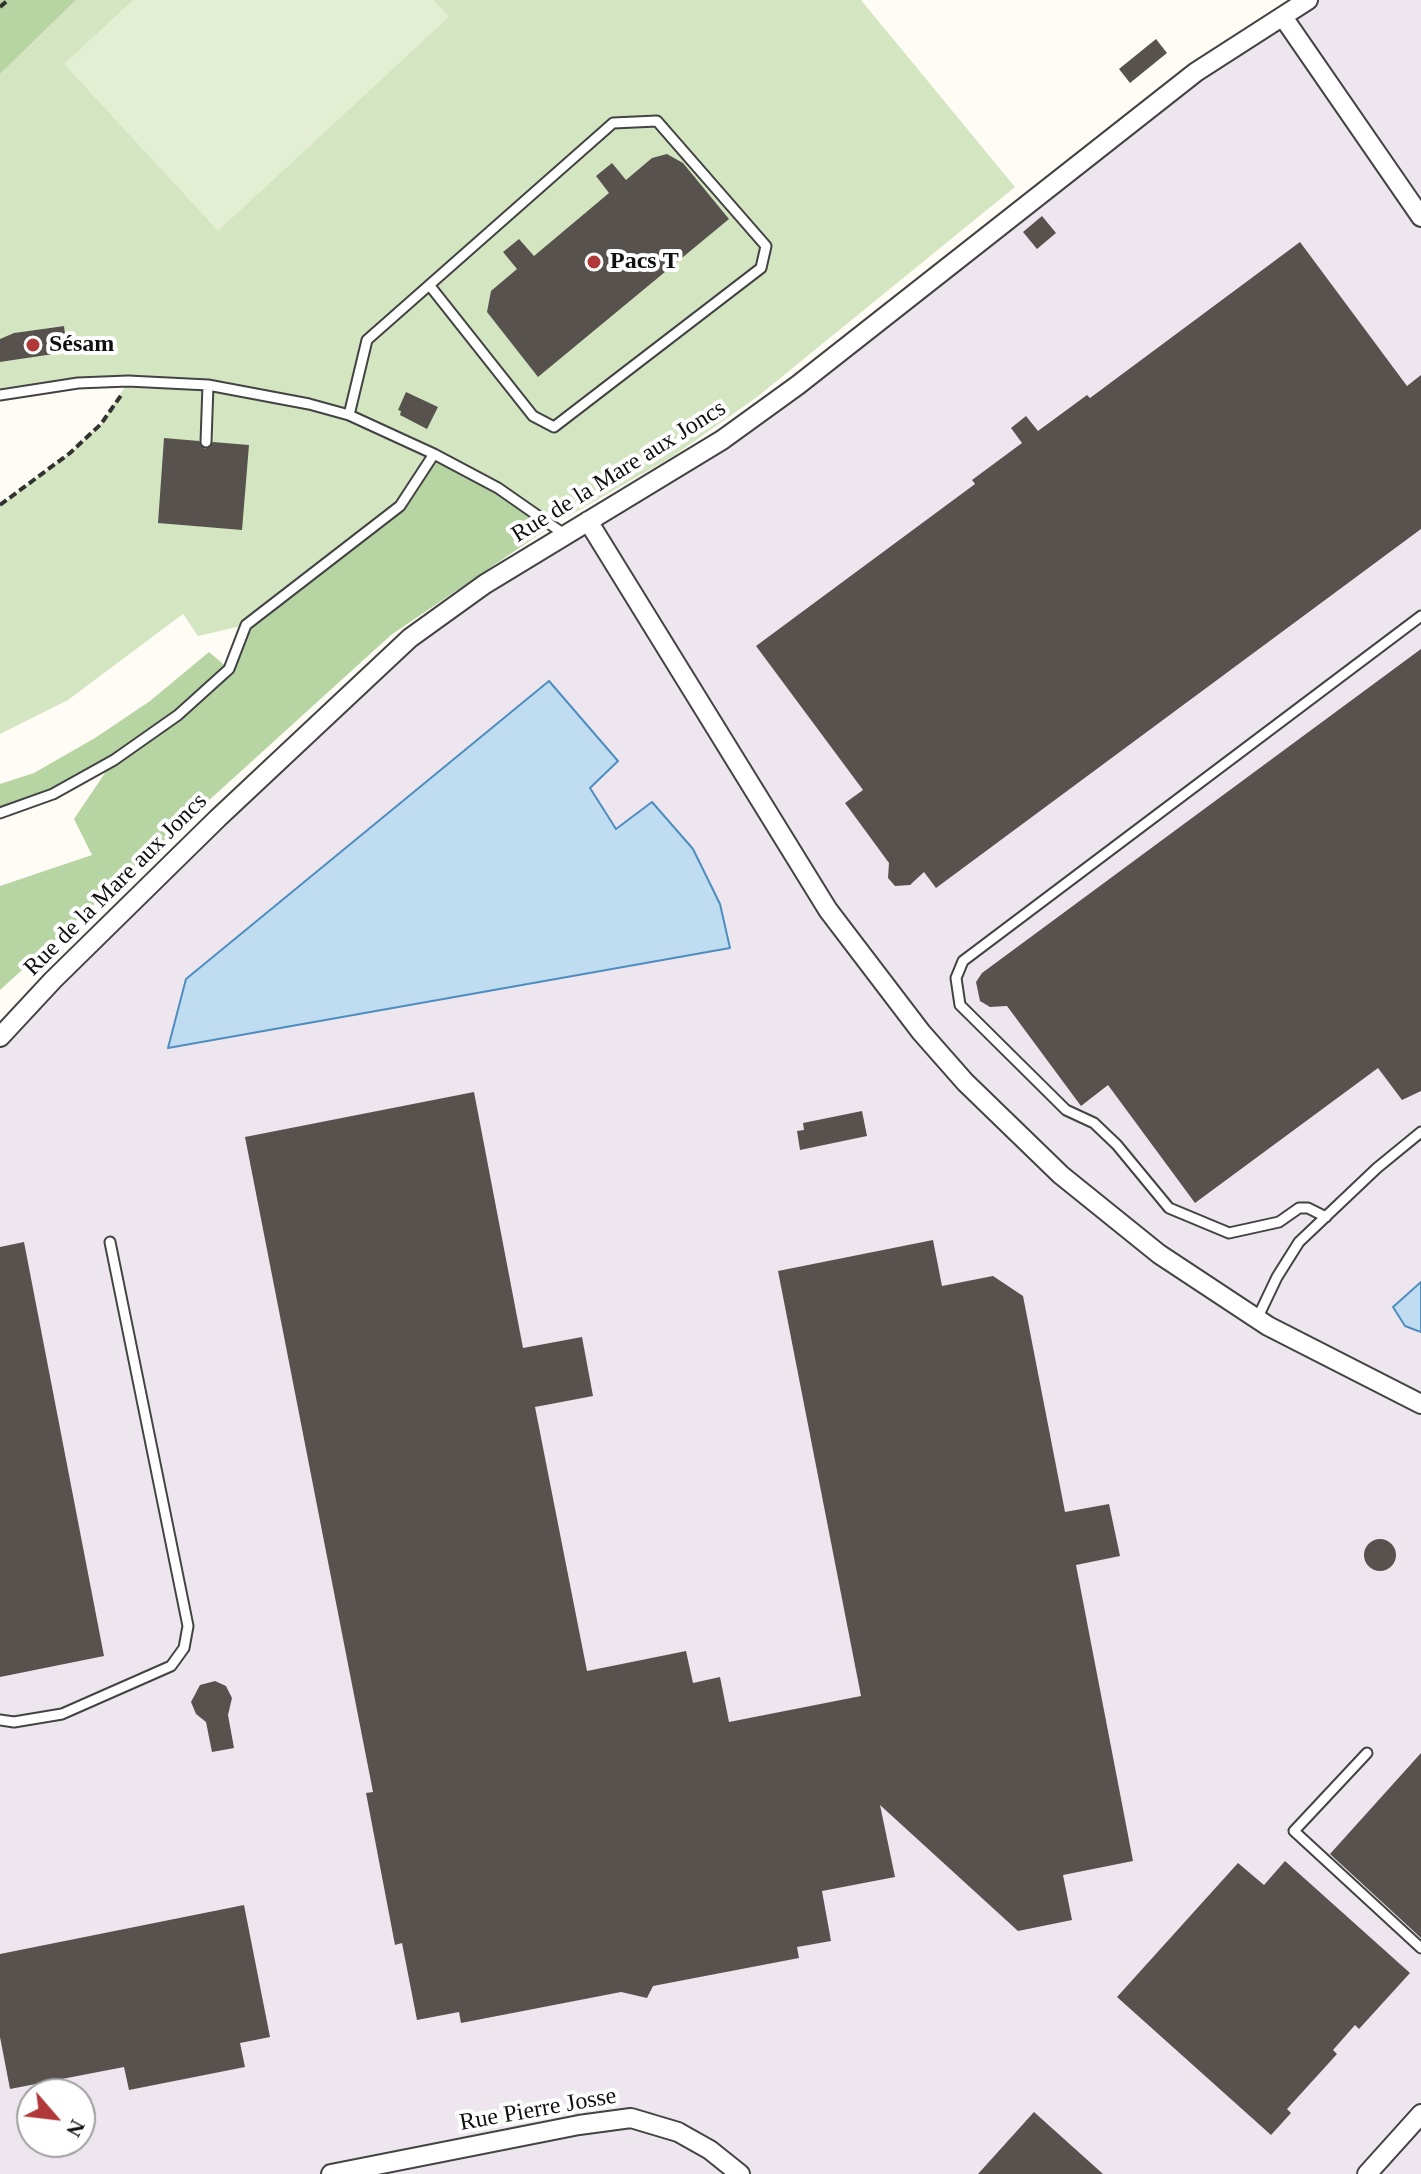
<!DOCTYPE html>
<meta charset="utf-8">
<style>
body{margin:0}
#map{position:relative;width:1421px;height:2174px;overflow:hidden;background:#fefcf5;font-family:Georgia,serif}
canvas{display:block}
.north{position:absolute;left:16px;top:2078px;width:80px;height:80px;box-sizing:border-box;background:#fff;border:2px solid #9f9f9f;border-radius:50%;rotate:118deg;font-size:22px;font-weight:700;line-height:32px;text-align:center;color:#101010}
.north::after{content:'';display:block;margin:auto;width:28px;height:36px;background:#b13838;clip-path:polygon(50% 0,100% 100%,50% 72%,0 100%)}
</style>
<div id="map">
<canvas width="1421" height="2174"></canvas>
<div class="north">N</div>
</div>
<script>
const ctx = document.querySelector('canvas').getContext('2d');
ctx.lineJoin = 'round';
function fillPath(path, color) {
  ctx.fillStyle = color;
  ctx.fill(path, 'evenodd');
}
function poly(rows) {
  const path = new Path2D();
  for (const r of rows) {
    if (r.length === 3) {
      path.moveTo(r[0] + r[2], r[1]);
      path.arc(r[0], r[1], r[2], 0, 2 * Math.PI);
      continue;
    }
    path.moveTo(r[0], r[1]);
    for (let i = 2; i < r.length; i += 2) path.lineTo(r[i], r[i + 1]);
  }
  return path;
}
function strokePath(path, color, width, dash) {
  ctx.strokeStyle = color;
  ctx.lineWidth = width;
  ctx.lineCap = dash ? 'butt' : 'round';
  ctx.setLineDash(dash || []);
  ctx.stroke(path);
}
function label(font, color, halo, rows, align = 'center') {
  ctx.font = font + ' Georgia,serif';
  ctx.lineWidth = 8;
  ctx.setLineDash([]);
  ctx.textBaseline = 'middle';
  ctx.strokeStyle = halo;
  ctx.fillStyle = color;
  for (const [text, x, y, turn = 0] of rows) {
    ctx.save();
    ctx.translate(x, y);
    ctx.rotate((+turn || 0) * Math.PI / 180);
    ctx.textAlign = isNaN(turn) ? turn : align;
    if (halo) ctx.strokeText(text, 0, 0);
    ctx.fillText(text, 0, 0);
    ctx.restore();
  }
}
fillPath(poly([
 [1315,0,1421,0,1421,2174,0,2174,0,1037,410,638,722,440,1147,110],
 [32,2094,80,2094,80,2142,32,2142]
]), '#ede6ee');
fillPath(poly([
 [76,0,861,0,1015,187,757,397,672,457,553,525,413,490,246,625,198,636,183,614,68,700,0,734,0,505,70,453,101,424,128,382,0,395,0,362,67,351,63,326,15,333,0,339,0,74]
]), '#d3e6c1');
fillPath(poly([
 [0,0,76,0,0,74],
 [434,454,553,525,391,635,0,990,0,886,92,855,74,819,113,761,53,794,0,813,0,784,34,773,95,738,150,701,209,652,229,669,246,625,400,506]
]), '#b7d4a3');
fillPath(poly([
 [133,0,434,0,449,17,218,231,64,64]
]), '#e3eed2');
const water = poly([
 [549,681,618,761,590,788,616,829,652,802,693,849,720,904,730,948,168,1048,186,979,549,681],
 [1421,1282,1421,1332,1405,1326,1393,1307,1421,1282]
]);
fillPath(water, '#bfdcf0');
strokePath(water, '#4e8dbf', 2);
fillPath(poly([
 [1156,39,1167,53,1130,83,1119,69],
 [667,154,683,163,729,219,538,377,487,312,491,291,517,269,503,252,519,239,534,256,609,193,596,176,612,163,626,180,652,158],
 [1042,216,1056,233,1037,249,1023,232],
 [1300,242,1407,386,1421,375,1421,529,936,888,924,872,910,885,895,886,888,878,889,863,845,803,863,790,756,646,975,484,972,480,1022,443,1011,428,1026,416,1038,431,1087,395,1090,398],
 [64,326,67,352,0,362,0,339,14,333],
 [406,392,438,407,427,429,400,415,401,411,398,410],
 [164,438,199,441,205,449,213,442,249,445,242,530,158,523],
 [1421,649,1421,1091,1402,1100,1378,1068,1195,1203,1108,1085,1081,1106,1007,1006,990,1007,980,1001,976,982,982,973],
 [474,1092,523,1348,582,1337,593,1396,535,1407,587,1671,686,1651,693,1683,720,1677,729,1722,861,1696,778,1271,933,1240,942,1286,993,1276,1023,1296,1065,1512,1109,1504,1120,1556,1076,1565,1133,1861,1063,1875,1072,1920,1018,1931,880,1805,895,1877,822,1891,831,1941,797,1947,799,1958,653,1986,647,1998,621,1992,461,2023,459,2012,417,2020,402,1943,395,1945,366,1793,373,1792,245,1137],
 [862,1111,867,1136,800,1150,797,1131,804,1130,803,1123],
 [24,1242,104,1656,0,1677,0,1247],
 [1380,1555,16],
 [215,1681,226,1686,232,1698,228,1715,234,1748,212,1752,206,1722,196,1714,191,1702,200,1685],
 [1421,1753,1421,1938,1330,1854],
 [1285,1861,1410,1973,1359,2029,1355,2025,1333,2050,1337,2054,1287,2109,1291,2113,1271,2135,1117,1997,1238,1863,1264,1885],
 [244,1905,270,2037,240,2043,245,2067,129,2090,124,2067,10,2089,0,2037,0,1954],
 [1034,2112,1103,2174,978,2174]
]), '#58524e');
const service = poly([
 [0,395,78,383,128,381,208,385,309,404,349,415,434,454,498,488,564,534],
 [349,415,367,340,613,123,657,121,766,246,761,268,554,427,533,416,430,286],
 [206,442,208,385],
 [0,813,53,794,114,760,178,715,229,669,246,625,400,506,434,454],
 [1326,1217,1308,1208,1299,1208,1279,1222,1229,1233,1169,1208,1117,1145,1094,1123,1066,1110,960,1005,956,978,963,961,1421,616],
 [1257,1319,1277,1277,1299,1242,1377,1168,1421,1132],
 [0,1720,14,1722,62,1714,171,1666,184,1648,188,1626,110,1242],
 [1367,1753,1294,1831,1421,1948]
]);
const minor = poly([
 [1283,17,1421,217],
 [588,521,828,910,921,1032,965,1082,1061,1175,1159,1254,1268,1326,1421,1404],
 [0,1037,53,980,218,818,410,638,485,584,722,440,798,385,1196,72,1308,0],
 [331,2174,579,2125,631,2118,678,2132,710,2150,740,2174],
 [1367,2174,1421,2114]
]);
strokePath(service, '#434343', 13);
strokePath(minor, '#434343', 22);
strokePath(poly([
 [0,7,8,0],
 [0,505,70,453,101,424,122,394]
]), '#323232', 4, [8, 4]);
strokePath(service, '#fff', 9);
strokePath(minor, '#fff', 18);
for (const [x, y, r, color] of [
 [594,262,8,"#b13838"],
 [33,345,8,"#b13838"]
]) {
  const dot = new Path2D();
  dot.arc(x, y, r, 0, 2 * Math.PI);
  ctx.fillStyle = color;
  ctx.fill(dot);
  strokePath(dot, '#fff', 3);
}
label('bold 24px', '#101010', '#fff', [
 ["Pacs T",610,262],
 ["Sésam",49,345]
], 'left');
label('24px', '#101010', '#fff', [
 ["Rue de la Mare aux Joncs",619,472,-32],
 ["Rue de la Mare aux Joncs",116,885,-45],
 ["Rue Pierre Josse",538,2110,-10]
]);
</script>
